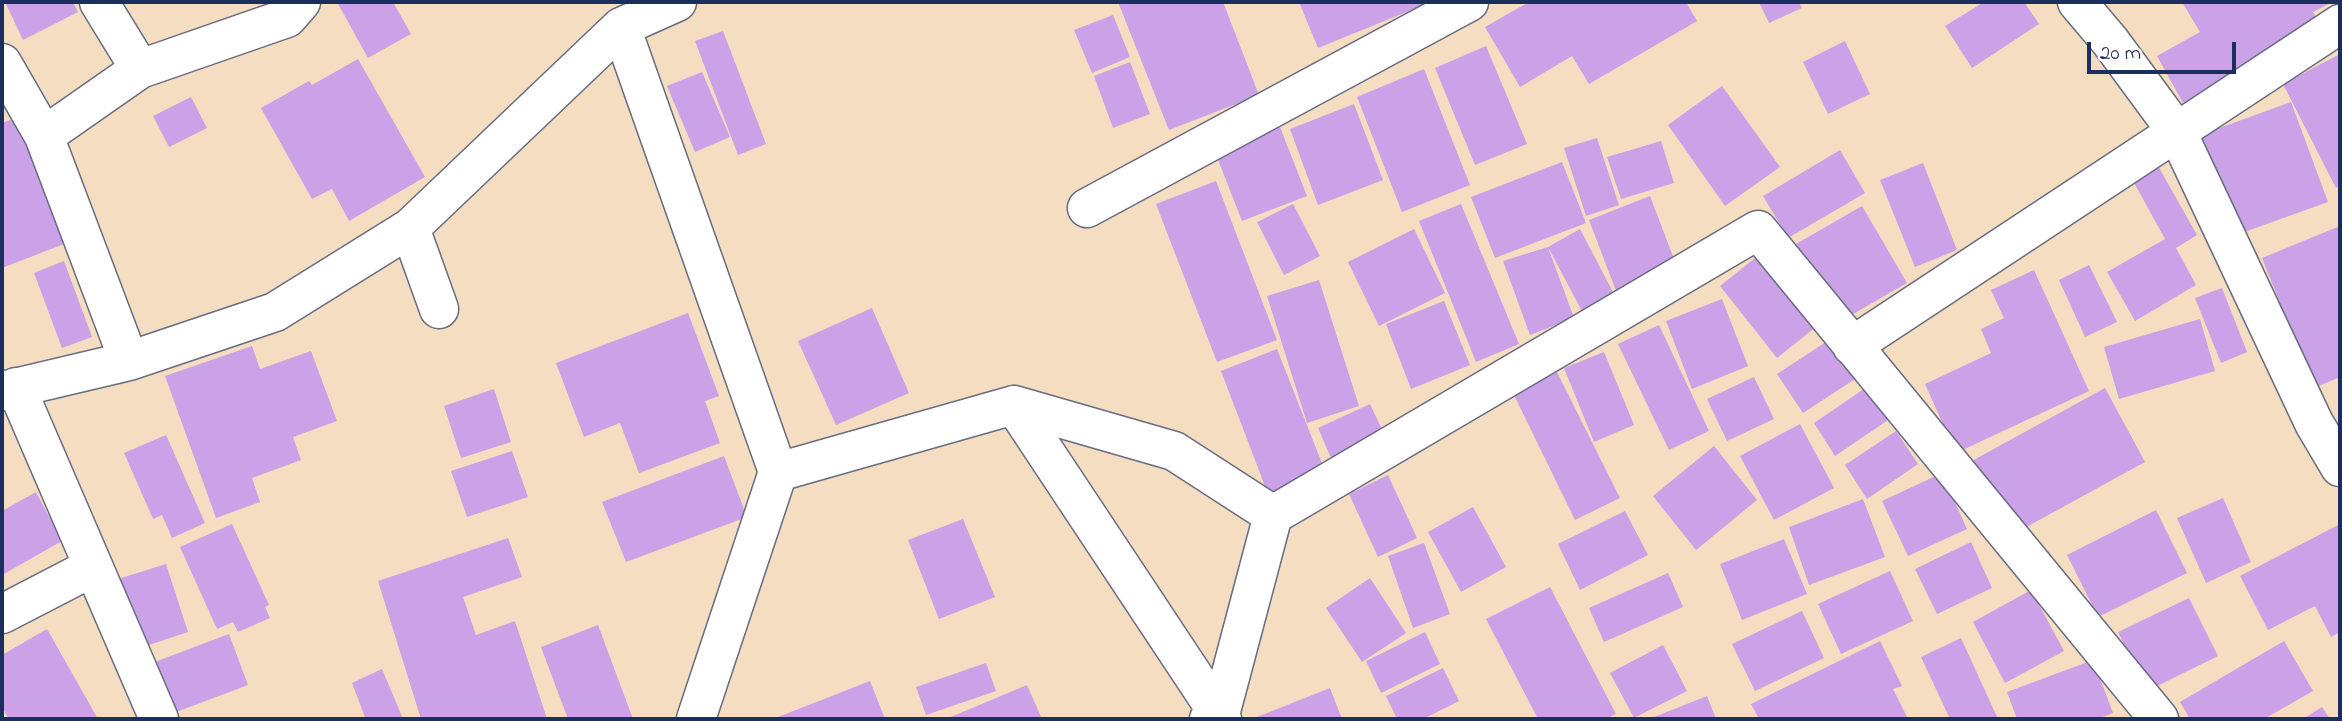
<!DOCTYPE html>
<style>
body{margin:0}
#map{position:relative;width:2342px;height:721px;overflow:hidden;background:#f4ddc1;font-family:"Indie Flower",sans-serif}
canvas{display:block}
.frame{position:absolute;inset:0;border:4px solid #1b2f5e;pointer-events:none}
.scale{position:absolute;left:2087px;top:42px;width:149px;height:32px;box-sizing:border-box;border:4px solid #1b2f5e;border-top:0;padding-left:9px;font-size:21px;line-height:24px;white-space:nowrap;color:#1b2f5e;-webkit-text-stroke:5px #fdfcf7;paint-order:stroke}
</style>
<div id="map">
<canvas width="2342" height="721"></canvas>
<div class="frame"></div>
<div class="scale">20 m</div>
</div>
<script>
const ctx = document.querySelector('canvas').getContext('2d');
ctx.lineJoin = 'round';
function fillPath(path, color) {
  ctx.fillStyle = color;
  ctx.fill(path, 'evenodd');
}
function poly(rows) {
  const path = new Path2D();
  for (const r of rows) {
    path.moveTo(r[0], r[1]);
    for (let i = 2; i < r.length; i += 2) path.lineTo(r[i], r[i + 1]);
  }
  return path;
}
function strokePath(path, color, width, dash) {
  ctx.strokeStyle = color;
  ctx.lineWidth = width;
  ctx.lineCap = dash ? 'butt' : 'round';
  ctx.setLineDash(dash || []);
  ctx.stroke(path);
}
fillPath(poly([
 [5,2,73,2,78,12,23,40],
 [337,2,393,2,411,34,368,58],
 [1118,2,1223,2,1259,95,1169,130],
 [1299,2,1431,2,1318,48],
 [1529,2,1686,2,1697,21,1589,84,1572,56,1520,87,1485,27],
 [1759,2,1799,2,1802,8,1769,23],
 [1984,2,2024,2,2039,24,1972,68,1945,26],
 [2182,2,2332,2,2313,12,2320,25,2183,103,2157,56,2200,32],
 [1113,15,1130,57,1092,73,1074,30],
 [723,31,766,144,738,155,695,41],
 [1845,41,1870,94,1828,114,1803,62],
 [1486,46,1527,144,1475,165,1435,68],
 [2340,54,2340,186,2336,188,2283,84],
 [358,59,425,177,349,221,332,189,312,199,261,108,309,81,312,85],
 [1130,62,1150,114,1113,128,1094,76],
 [1424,69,1470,185,1402,212,1357,97],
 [702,72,730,137,695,152,667,86],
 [1722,86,1780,167,1725,206,1668,125],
 [191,97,207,128,169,147,153,116],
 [2291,102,2328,202,2236,235,2200,135],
 [1354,104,1383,180,1318,205,1290,129],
 [16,118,64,244,2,268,2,123],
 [1280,127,1307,196,1242,221,1215,152],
 [1597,138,1619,205,1586,216,1564,148],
 [1661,141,1674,183,1621,199,1607,157],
 [1840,150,1865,193,1788,238,1763,196],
 [1562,162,1586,223,1495,258,1471,197],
 [1923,163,1957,250,1915,267,1880,180],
 [2157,164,2197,235,2176,248,2196,285,2135,321,2107,272,2165,239,2132,179],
 [1216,181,1277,340,1217,362,1156,204],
 [1650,196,1677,267,1616,291,1589,220],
 [1293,204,1320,256,1284,275,1257,222],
 [1461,204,1519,344,1476,362,1419,221],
 [1862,206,1907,283,1841,321,1796,244],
 [2340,226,2340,377,2314,388,2262,258],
 [1414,229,1445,293,1379,326,1348,262],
 [1580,229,1615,296,1583,313,1548,247,1574,318,1530,335,1503,261,1548,247],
 [1760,254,1817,326,1777,358,1720,286],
 [64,261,92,337,62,348,34,273],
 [2089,265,2117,322,2085,337,2059,280],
 [2034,270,2089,391,1956,453,1925,384,1991,353,1981,329,2004,318,1991,290],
 [1319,280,1359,406,1307,423,1267,296],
 [2222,288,2247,352,2221,363,2195,298],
 [1722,299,1748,366,1692,389,1666,321],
 [1444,301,1470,365,1411,389,1386,324],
 [872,308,909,393,836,425,798,341],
 [688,313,719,396,705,401,720,443,639,473,620,423,584,437,556,363],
 [2200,319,2215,371,2119,399,2104,347],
 [1659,325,1709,431,1669,450,1618,344],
 [1832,338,1858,377,1803,413,1777,374],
 [252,346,260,369,311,351,337,421,293,437,301,460,252,478,260,502,216,518,165,376],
 [1277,349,1325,471,1268,494,1221,371],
 [1604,352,1634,425,1594,442,1564,368],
 [1557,372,1620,498,1575,520,1513,393],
 [1754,377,1774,419,1727,441,1707,399],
 [1867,387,1888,420,1835,456,1814,423],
 [2105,388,2145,462,2010,536,1970,462],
 [494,389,511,442,461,458,444,406],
 [1370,404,1384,434,1331,458,1318,428],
 [1800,424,1834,488,1774,520,1740,456],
 [1896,431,1918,464,1867,499,1845,465],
 [166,435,205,523,172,538,162,515,153,519,124,453],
 [1714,446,1757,500,1696,550,1653,496],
 [512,451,528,497,467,517,451,471],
 [724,456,747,517,626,562,602,502],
 [1942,473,1967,529,1908,556,1882,501],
 [1388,475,1417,538,1378,557,1349,494],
 [36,492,62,541,2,575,2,511],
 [2223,498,2251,562,2206,583,2177,518],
 [1863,499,1885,557,1809,585,1789,527],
 [1473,507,1506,567,1461,592,1428,532],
 [2156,510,2187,573,2098,617,2067,555],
 [1625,511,1648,555,1580,590,1558,544],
 [963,519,995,597,939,619,908,540],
 [232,524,269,605,265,607,270,618,238,632,233,622,217,629,180,547],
 [2340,524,2340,632,2331,637,2315,606,2268,630,2240,576],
 [508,538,522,577,463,597,476,635,515,621,547,719,421,719,378,581],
 [1784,539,1807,594,1742,620,1720,564],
 [1971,542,1992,588,1937,614,1915,569],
 [1424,543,1450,614,1413,628,1388,556],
 [166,564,188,632,140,648,118,579],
 [1890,571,1913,621,1841,654,1818,604],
 [1668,573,1683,607,1604,642,1589,608],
 [1370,578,1406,633,1362,662,1326,608],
 [1550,587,1616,714,1606,719,1538,719,1486,619],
 [2031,590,2064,651,2005,683,1973,622],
 [2189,598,2218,656,2147,691,2118,632],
 [1802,611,1824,658,1755,691,1732,644],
 [598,625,633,719,568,719,541,647],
 [47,629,98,719,9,719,2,707,2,655],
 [1425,632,1440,664,1381,693,1366,661],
 [229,634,248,685,171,714,152,663],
 [1961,638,1998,719,1950,719,1921,657],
 [1880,641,1902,686,1893,689,1908,719,1759,719,1751,704],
 [2284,641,2313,691,2264,719,2190,719,2180,702],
 [1663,645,1687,691,1634,718,1610,673],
 [2093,660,2113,713,2097,719,2017,719,2007,692],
 [986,663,996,691,926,715,916,687],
 [1443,668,1459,701,1423,719,1397,719,1386,696],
 [382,669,403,719,359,719,365,717,352,683],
 [870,681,885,719,773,719],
 [1027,685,1042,719,946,719],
 [1330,688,1342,719,1258,719,1257,717],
 [1707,696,1716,719,1649,719],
 [2322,707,2330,719,2303,719]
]), '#cba1e7');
const minor = poly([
 [99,2,140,69],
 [2077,2,2110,41,2177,132,2314,423,2340,467],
 [621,27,778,472,696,719],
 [2,63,44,136,129,361],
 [44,136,140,69,287,18,301,2],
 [1087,208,1469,2],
 [410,228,439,309],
 [1852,346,2340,24],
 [16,387,159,719],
 [2,391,129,361,275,312,410,228,621,27,677,2],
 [1014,405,1174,451,1273,515],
 [778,472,1014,405,1222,719],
 [2,614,93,567],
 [1209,719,1220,715,1273,515,1758,230,2159,719]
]);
strokePath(minor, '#676c81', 41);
strokePath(minor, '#fff', 38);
</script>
